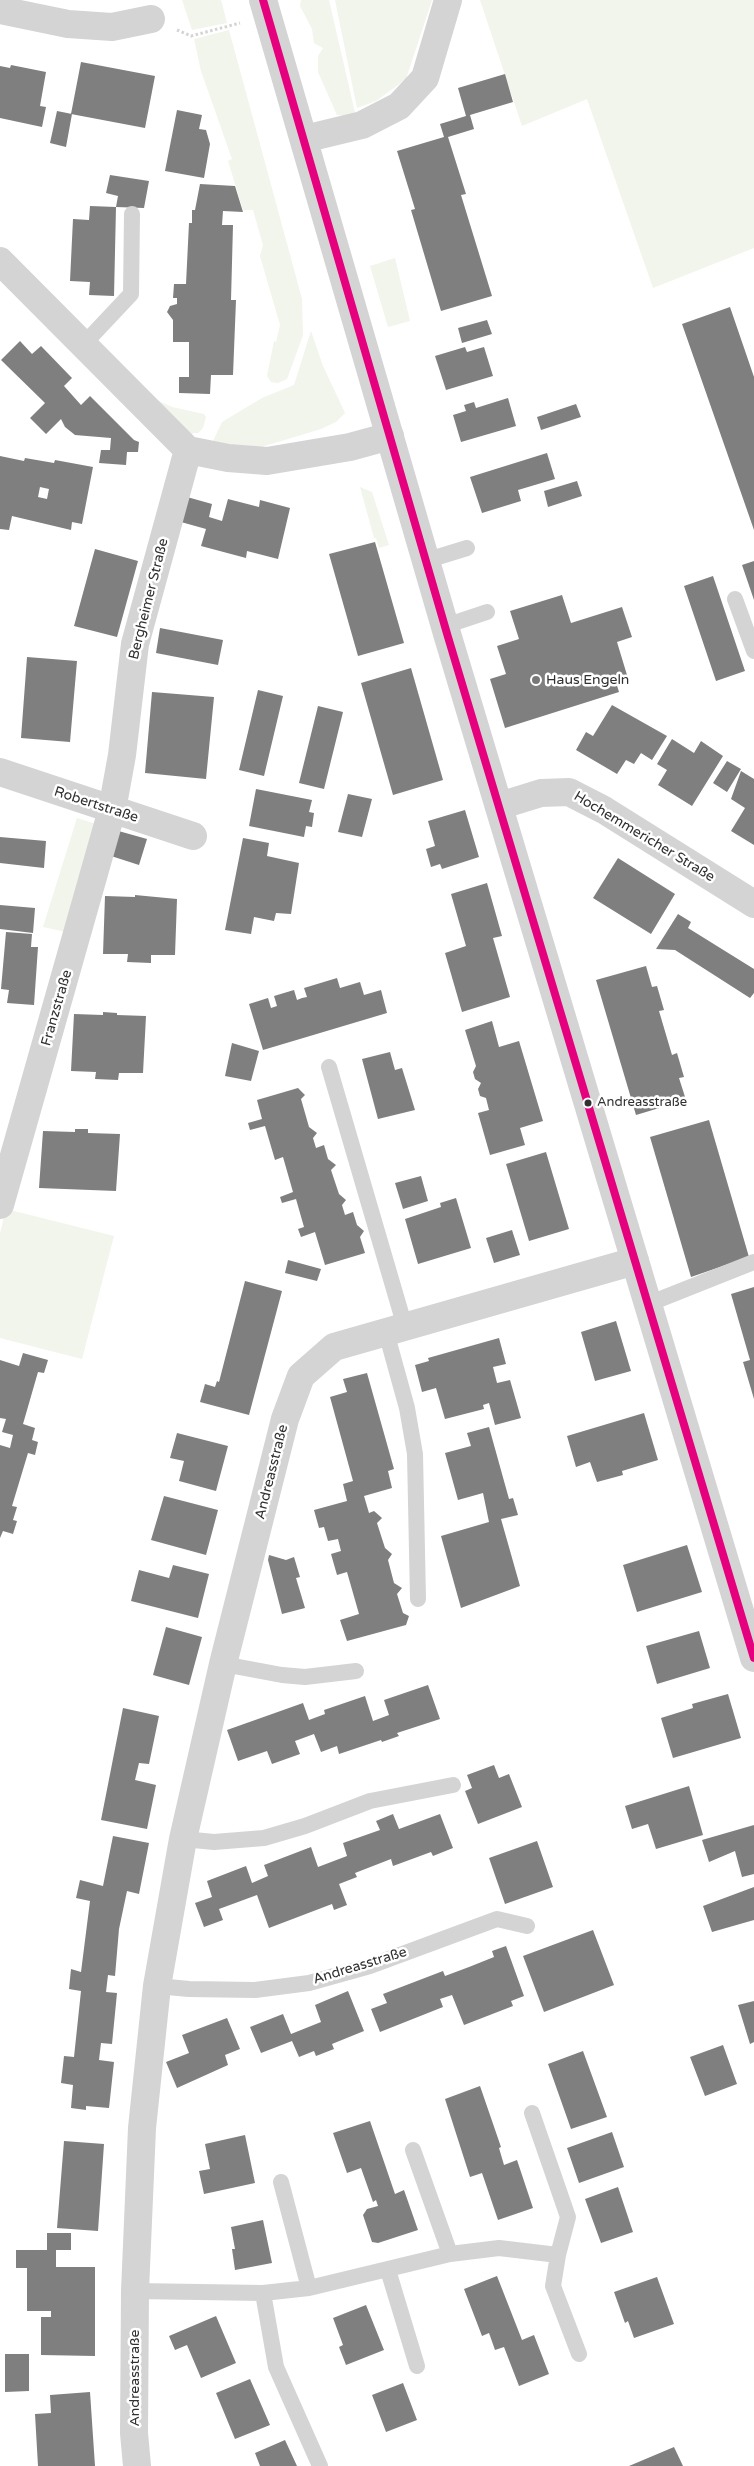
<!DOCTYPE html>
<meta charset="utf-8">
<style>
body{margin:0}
canvas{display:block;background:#fff}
</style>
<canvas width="754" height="2466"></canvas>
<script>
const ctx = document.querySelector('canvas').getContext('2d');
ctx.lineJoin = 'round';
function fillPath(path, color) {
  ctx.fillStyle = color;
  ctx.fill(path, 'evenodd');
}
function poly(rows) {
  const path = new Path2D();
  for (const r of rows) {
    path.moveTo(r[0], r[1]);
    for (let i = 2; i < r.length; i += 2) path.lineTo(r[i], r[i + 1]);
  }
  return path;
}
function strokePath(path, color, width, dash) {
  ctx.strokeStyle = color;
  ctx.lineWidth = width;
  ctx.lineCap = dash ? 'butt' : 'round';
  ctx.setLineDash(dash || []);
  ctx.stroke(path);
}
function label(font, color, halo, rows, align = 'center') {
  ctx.font = font + ' "Varela Round",sans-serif';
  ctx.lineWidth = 5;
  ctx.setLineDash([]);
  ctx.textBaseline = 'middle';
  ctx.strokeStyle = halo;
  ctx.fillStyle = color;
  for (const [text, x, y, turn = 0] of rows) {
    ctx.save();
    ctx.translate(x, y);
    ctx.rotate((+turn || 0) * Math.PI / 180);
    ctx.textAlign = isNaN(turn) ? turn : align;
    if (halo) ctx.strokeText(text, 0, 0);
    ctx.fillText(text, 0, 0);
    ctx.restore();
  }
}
fillPath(poly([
 [182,0,221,0,227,23,192,30],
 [301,0,329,0,356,117,337,115,318,72,318,56,323,48,314,43,312,29,300,6],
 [335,0,432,0,406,79,376,101,357,108],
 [480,0,754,0,754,248,653,288,587,99,522,126],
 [229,30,302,299,303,335,287,379,278,383,271,382,267,376,274,341,276,342,280,325,260,256,263,245,253,210,243,210,228,161,232,159,201,71,194,39],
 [395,258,410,321,388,327,370,266],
 [311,331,323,366,345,413,336,422,321,429,258,448,252,449,213,441,222,422,262,398,294,385],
 [150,397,172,407,204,414,206,417,203,428,198,433,193,433,188,440],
 [360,487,372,492,389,545,379,548,376,538,374,538],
 [77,818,96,824,66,932,43,927],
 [6,1209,114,1236,82,1359,0,1338,0,1233]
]), '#f1f5ec');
fillPath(poly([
 [81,62,155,76,145,128,71,114],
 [11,65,46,72,40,106,46,107,42,127,0,118,0,66,10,68],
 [505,74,513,102,470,115,474,129,448,137,466,194,461,195,492,296,441,311,411,210,415,209,397,151,444,137,440,124,466,116,458,88],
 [177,110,202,115,199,129,206,130,210,144,204,178,165,171],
 [57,111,72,114,66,147,50,143],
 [110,175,149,181,144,208,116,207,118,196,106,193],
 [200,184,235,186,243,212,223,211,222,225,233,225,231,300,236,300,233,375,211,375,210,394,179,393,179,377,189,377,189,342,173,342,173,320,167,312,170,306,177,304,177,298,173,298,174,284,186,284,189,223,192,223,192,210,195,210],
 [90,206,116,207,114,296,89,295,90,282,70,281,73,219,89,220],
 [730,307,754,377,754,530,682,324],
 [487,320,492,334,462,343,458,328],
 [20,341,32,354,41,346,72,378,64,386,81,405,90,396,134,440,139,442,138,452,127,452,126,465,99,463,101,450,110,450,111,438,75,435,65,427,61,419,46,434,30,418,45,403,1,360],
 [465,347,467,352,484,347,493,376,446,390,435,356],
 [508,398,516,426,461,442,453,415,466,411,464,405,474,402,476,408],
 [576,404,581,417,541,430,537,417],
 [547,453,555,479,518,490,521,501,482,513,470,477],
 [0,456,24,461,25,458,54,463,55,460,93,467,82,524,72,522,71,530,12,516,9,530,0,529],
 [40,487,49,489,47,499,38,497],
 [577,481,582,496,548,507,544,491],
 [187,497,212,504,209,517,222,521,228,499,259,507,260,500,290,508,278,559,247,551,246,558,201,546,206,529,181,522],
 [375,542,404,643,358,656,329,554],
 [95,549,138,561,117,637,74,626],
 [754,561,754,600,742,565],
 [713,576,745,671,716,681,684,586],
 [562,595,571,623,622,607,632,637,617,642,627,675,615,679,619,692,505,728,490,679,506,674,497,646,519,639,510,611],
 [160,628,223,640,218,665,156,653],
 [27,657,77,661,70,742,21,738],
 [411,668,443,780,393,795,361,683],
 [258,690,283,696,264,776,239,770],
 [152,692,214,697,206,779,145,773],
 [612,705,667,736,652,760,641,753,634,764,626,760,617,774,576,750,586,732,593,736],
 [318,706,343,712,324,789,299,783],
 [672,739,694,753,701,741,723,756,692,806,658,785,667,770,657,764],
 [727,761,741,769,727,792,713,783],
 [741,771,754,779,754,845,731,831,745,808,731,799],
 [256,789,312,800,309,812,314,813,312,827,306,826,304,837,249,826],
 [348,794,372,799,362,837,338,832],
 [465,810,479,857,442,869,440,864,431,867,426,849,435,846,428,821],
 [115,830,147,839,139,865,108,855],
 [0,837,46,841,44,868,0,863],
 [243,838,269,843,267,856,299,863,291,914,276,913,274,921,254,917,251,934,225,930],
 [618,858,675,894,651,934,593,898],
 [487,883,502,936,493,938,510,997,462,1012,445,953,466,946,451,894],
 [135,895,177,899,175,955,151,955,151,963,127,962,128,954,103,954,105,896,135,897],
 [0,905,35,908,33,933,0,929],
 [678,914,691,922,688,928,754,969,754,993,750,998,675,950,656,949],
 [6,932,32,934,31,947,38,947,34,1005,7,1003,9,990,1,989],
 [646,966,652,987,657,986,664,1010,659,1011,672,1055,677,1053,684,1077,679,1078,686,1100,636,1115,596,980],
 [337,978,340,988,360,982,364,995,381,990,387,1013,263,1050,249,1004,268,998,271,1008,277,1006,274,996,294,990,297,1000,302,998,307,997,304,988],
 [103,1012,117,1013,117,1015,146,1016,143,1073,119,1073,118,1080,95,1079,96,1072,71,1071,74,1014,103,1015],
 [492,1021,499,1047,519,1041,543,1121,520,1128,525,1145,490,1155,478,1113,489,1110,486,1098,480,1096,478,1089,481,1083,475,1079,473,1072,476,1066,465,1030],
 [232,1043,259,1051,251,1081,225,1076],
 [390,1052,395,1070,402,1068,415,1110,378,1119,362,1059],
 [298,1088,305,1095,301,1099,309,1127,317,1133,313,1138,316,1148,324,1145,328,1159,336,1165,331,1170,339,1194,346,1200,342,1205,345,1215,353,1212,357,1225,364,1231,360,1237,365,1253,325,1265,315,1232,301,1237,298,1229,304,1227,296,1199,282,1203,280,1197,293,1192,283,1157,275,1160,265,1126,250,1130,248,1123,262,1119,257,1100],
 [709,1120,749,1257,691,1277,650,1137],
 [75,1129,88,1129,88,1133,120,1134,116,1191,39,1188,43,1131,75,1132],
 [546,1152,569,1229,529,1241,506,1164],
 [421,1176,428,1201,403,1209,395,1183],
 [456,1198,471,1248,418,1264,405,1219,441,1207,440,1203],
 [512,1230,520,1255,494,1263,486,1238],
 [288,1260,321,1269,317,1281,285,1273],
 [245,1281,282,1291,249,1415,200,1402,205,1384,215,1387,217,1381,219,1382],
 [754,1287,754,1399,743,1362,750,1360,731,1294],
 [616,1321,631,1371,595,1381,581,1332],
 [499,1338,506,1364,493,1367,497,1383,510,1380,521,1418,495,1425,489,1403,483,1405,484,1409,445,1419,436,1388,422,1392,415,1365,429,1361,428,1358],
 [23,1353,48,1360,44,1373,38,1372,23,1424,35,1428,32,1440,38,1442,35,1455,28,1453,12,1506,17,1507,13,1520,17,1521,13,1534,3,1531,0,1538,0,1445,10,1448,13,1435,2,1432,6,1419,0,1418,0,1360,19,1366],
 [367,1373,394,1469,388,1471,392,1488,364,1496,369,1513,374,1511,382,1518,377,1523,385,1548,392,1554,388,1560,394,1583,402,1588,397,1594,403,1613,409,1616,406,1625,347,1641,340,1620,359,1614,347,1572,337,1575,331,1554,341,1551,338,1539,328,1541,324,1527,319,1528,314,1510,347,1501,343,1484,353,1481,330,1397,347,1392,343,1379],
 [644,1413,658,1460,622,1471,623,1475,597,1482,590,1462,576,1467,567,1436],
 [489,1427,509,1499,513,1498,518,1515,501,1519,520,1586,461,1608,441,1536,489,1522,483,1493,458,1500,445,1453,471,1446,467,1433],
 [177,1433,228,1446,216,1491,179,1481,184,1461,170,1458],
 [164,1496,218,1510,206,1555,151,1540],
 [687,1545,702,1592,637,1612,623,1565],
 [269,1555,286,1560,294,1557,300,1577,296,1578,305,1608,282,1614,268,1560],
 [173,1565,209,1574,198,1618,131,1601,139,1570,169,1578],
 [166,1627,202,1637,189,1685,153,1675],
 [699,1631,710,1668,657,1684,646,1646],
 [428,1685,440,1719,397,1733,399,1736,382,1742,381,1740,339,1754,337,1746,321,1752,314,1734,295,1741,300,1754,272,1764,267,1751,238,1761,227,1730,303,1703,309,1720,325,1714,324,1710,365,1696,373,1721,389,1715,384,1700],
 [728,1694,741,1738,673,1758,661,1718,693,1708,692,1704],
 [123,1708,159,1716,149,1764,139,1763,135,1780,156,1785,147,1829,101,1820],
 [494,1765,499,1778,509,1774,522,1807,478,1824,465,1791,472,1788,467,1775],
 [689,1786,703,1835,656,1849,648,1824,632,1829,625,1806],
 [393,1814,399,1829,440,1814,453,1848,433,1856,431,1852,393,1866,391,1859,355,1873,357,1877,339,1884,347,1905,334,1910,332,1904,269,1928,257,1895,219,1909,223,1920,204,1927,195,1903,212,1897,207,1881,246,1866,252,1883,268,1876,264,1865,311,1847,318,1867,347,1856,343,1843,380,1830,376,1821],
 [754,1825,754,1874,742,1877,735,1851,709,1862,702,1840],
 [113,1836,149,1843,139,1894,127,1891,119,1929,115,1976,108,1975,106,1992,117,1993,112,2044,101,2043,99,2060,114,2062,109,2108,86,2106,86,2110,71,2108,73,2085,61,2083,64,2056,74,2057,81,1991,69,1989,71,1969,81,1972,90,1901,76,1898,80,1880,103,1886],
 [537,1841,553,1887,505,1904,489,1858],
 [754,1887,754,1920,712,1932,703,1906],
 [593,1930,614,1985,544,2012,523,1956],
 [506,1946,524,1996,511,2001,513,2006,464,2025,452,1995,440,1999,443,2007,380,2032,371,2009,387,2003,383,1994,443,1971,445,1976,469,1967,494,1957,492,1951],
 [348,1991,364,2031,332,2044,334,2049,316,2056,314,2051,299,2057,292,2041,261,2053,250,2027,283,2014,291,2034,321,2022,315,2005],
 [754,2001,754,2042,750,2044,738,2005],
 [227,2018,240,2049,225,2055,228,2065,177,2088,166,2062,189,2053,182,2035],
 [723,2045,737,2084,705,2096,690,2057],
 [583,2051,607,2117,571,2129,548,2064],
 [480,2086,501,2147,499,2148,504,2165,517,2160,533,2208,498,2220,482,2173,470,2177,445,2099],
 [370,2121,395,2194,404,2190,418,2230,378,2243,372,2242,363,2215,367,2209,378,2206,376,2200,373,2202,361,2168,347,2173,333,2133],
 [612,2132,624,2167,579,2183,567,2148],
 [245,2135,255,2183,204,2194,199,2171,210,2169,205,2144],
 [64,2141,104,2144,98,2231,57,2228],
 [618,2187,633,2232,601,2243,585,2199],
 [263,2220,272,2263,235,2270,232,2249,235,2249,231,2227],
 [47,2233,71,2233,71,2250,56,2250,56,2267,95,2267,95,2356,41,2355,41,2317,51,2317,51,2311,27,2311,27,2268,16,2268,16,2250,47,2250],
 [497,2276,522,2340,534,2335,549,2374,519,2386,504,2347,495,2350,489,2333,482,2336,464,2289],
 [657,2277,674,2324,634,2338,628,2321,625,2323,614,2292],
 [366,2305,384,2350,346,2365,339,2347,343,2345,333,2318],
 [216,2316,236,2363,201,2378,187,2345,175,2350,169,2336],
 [5,2354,29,2354,29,2391,5,2392],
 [250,2379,270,2425,235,2439,216,2393],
 [403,2383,417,2420,386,2432,372,2395],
 [90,2392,95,2466,38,2466,35,2414,51,2413,50,2395],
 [285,2440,297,2466,260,2466,255,2453],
 [674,2447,683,2466,629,2466]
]), '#7f7f7f');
strokePath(poly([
 [177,30,191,36,240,23]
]), '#d4d4d4', 3, [2.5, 2.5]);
strokePath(poly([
 [83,345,131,294,132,214],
 [428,560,467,548],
 [735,599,754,651],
 [445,626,487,612],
 [329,1067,405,1327],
 [648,1304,754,1262],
 [386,1332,407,1408,415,1454,418,1599],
 [223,1664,282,1675,305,1677,356,1671],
 [183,1839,214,1842,264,1838,305,1826,370,1801,453,1785],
 [157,1986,189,1989,255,1990,309,1983,370,1966,497,1919,527,1926],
 [413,2150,450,2254],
 [281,2182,309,2288],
 [558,2255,553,2286,579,2354],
 [388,2270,417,2366],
 [135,2291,263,2293,309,2288,450,2254,499,2248,558,2255,568,2217,532,2113],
 [263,2293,276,2367,320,2466]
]), '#d4d4d4', 16);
strokePath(poly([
 [0,10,68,24,112,27,151,19],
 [304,139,362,125,399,106,425,78,448,0],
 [0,261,188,450,228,458,267,461,350,447,390,436],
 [0,772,193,836],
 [499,806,541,793,569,792,604,810,754,904],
 [0,1205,112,810,122,755,135,644,188,450],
 [137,2466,134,2433,135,2291,142,2128,157,1986,183,1839,223,1664,285,1419,301,1376,334,1347,635,1261]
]), '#d4d4d4', 28);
strokePath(poly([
 [263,0,448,637,754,1658]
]), '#d4d4d4', 28);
strokePath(poly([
 [263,0,448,637,754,1658]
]), '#e5007d', 8);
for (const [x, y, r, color] of [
 [536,680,5,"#787878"],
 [588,1103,4.5,"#303030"]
]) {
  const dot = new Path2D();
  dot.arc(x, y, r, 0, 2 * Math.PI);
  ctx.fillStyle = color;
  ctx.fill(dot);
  strokePath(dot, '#fff', 2);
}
label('13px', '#303030', '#fff', [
 ["Andreasstraße",597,1103]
], 'left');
label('14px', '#303030', '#fff', [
 ["Bergheimer Straße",149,599,-76],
 ["Robertstraße",96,805,18],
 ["Hochemmericher Straße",644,837,31],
 ["Franzstraße",57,1008,-74],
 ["Andreasstraße",272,1472,-76],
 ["Andreasstraße",360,1966,-17],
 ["Andreasstraße",135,2378,-90]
]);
label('14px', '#303030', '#fff', [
 ["Haus Engeln",546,680]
], 'left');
</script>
